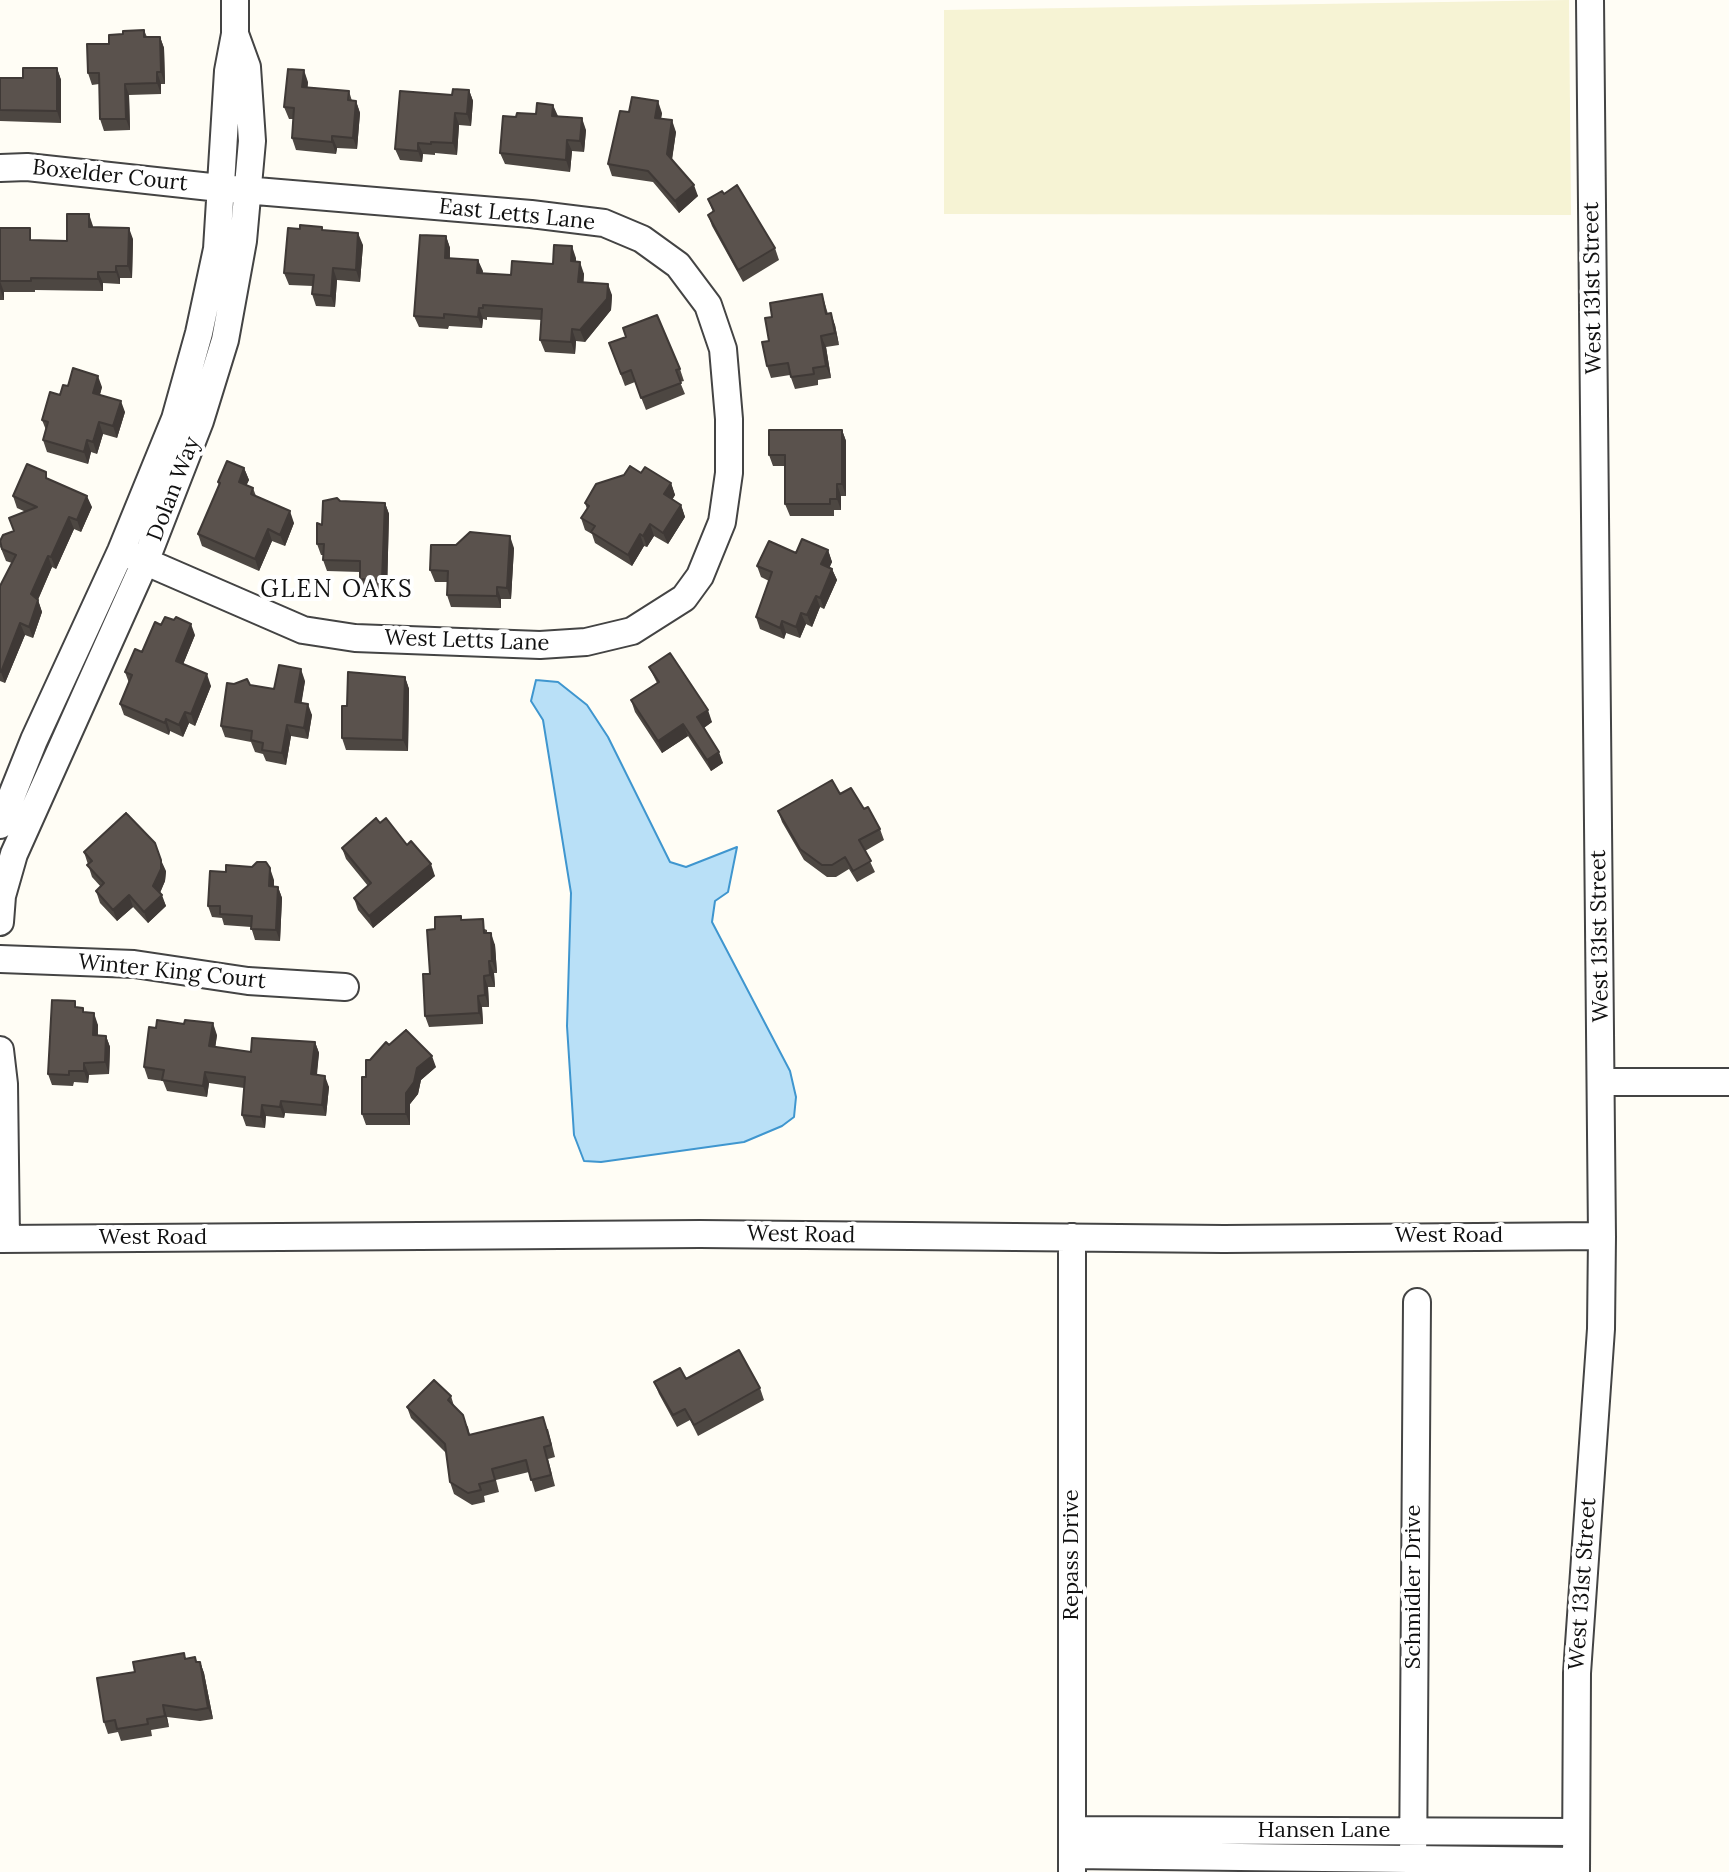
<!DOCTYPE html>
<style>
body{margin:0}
canvas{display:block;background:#fffdf5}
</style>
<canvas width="1729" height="1872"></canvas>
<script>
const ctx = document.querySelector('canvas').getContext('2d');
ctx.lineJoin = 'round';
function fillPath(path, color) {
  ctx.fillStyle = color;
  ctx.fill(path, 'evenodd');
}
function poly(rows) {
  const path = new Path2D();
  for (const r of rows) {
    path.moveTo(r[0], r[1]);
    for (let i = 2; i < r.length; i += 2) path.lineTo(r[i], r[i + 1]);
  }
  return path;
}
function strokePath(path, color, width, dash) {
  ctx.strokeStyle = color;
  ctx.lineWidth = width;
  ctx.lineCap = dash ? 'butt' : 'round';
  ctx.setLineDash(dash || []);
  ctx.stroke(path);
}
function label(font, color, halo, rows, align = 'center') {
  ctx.font = font + ' Lora,serif';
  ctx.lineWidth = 8;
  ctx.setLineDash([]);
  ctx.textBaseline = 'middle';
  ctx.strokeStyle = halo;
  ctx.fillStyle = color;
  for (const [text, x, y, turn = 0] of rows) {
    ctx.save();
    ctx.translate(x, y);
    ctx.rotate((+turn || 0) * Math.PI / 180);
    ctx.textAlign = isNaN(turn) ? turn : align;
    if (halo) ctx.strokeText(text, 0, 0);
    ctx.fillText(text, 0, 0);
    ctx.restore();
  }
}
fillPath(poly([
 [1569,0,1571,215,944,214,944,10]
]), '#f6f3d4');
const water = poly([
 [536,680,558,682,587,705,608,737,670,862,686,867,737,847,728,892,715,901,712,922,790,1071,796,1097,794,1117,782,1126,744,1142,601,1162,584,1161,574,1135,567,1026,571,893,543,720,531,701,536,680]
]);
fillPath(water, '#b9e0f7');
strokePath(water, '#3f96cf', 2);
const minor = poly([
 [0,168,27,167,220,188,531,214,604,223,642,239,678,265,708,305,723,349,729,419,729,473,722,522,700,576,684,598,632,631,586,642,540,645,355,638,303,630,121,551],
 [0,825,34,740,121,551,175,419,199,333,217,249,228,71,235,34,235,0],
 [0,922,2,896,14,854,145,562,200,421,225,340,243,241,252,141,247,67,235,34],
 [0,959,134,964,248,981,345,987],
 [0,1050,4,1084,6,1239],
 [1602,1082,1729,1082],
 [0,1239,700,1234,1224,1239,1602,1236],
 [1072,1830,1576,1832],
 [1072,1855,1576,1861],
 [1072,1872,1072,1237],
 [1413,1872,1417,1302],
 [1576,1872,1577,1673,1601,1329,1602,1236,1590,0]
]);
strokePath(minor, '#444', 30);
strokePath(minor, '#fff', 26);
fillPath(poly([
 [144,30,147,37,160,37,164,48,165,84,161,84,161,94,129,95,130,130,104,131,100,119,99,84,92,85,88,73,109,44,123,34],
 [57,68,61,80,61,123,0,121,0,78,23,78],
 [308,82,307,87,349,91,352,101,356,101,360,113,357,149,337,148,336,154,296,150,292,138,293,119,289,119,284,107],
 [469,90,473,101,471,126,459,125,457,155,435,153,435,155,423,154,422,162,400,160,395,149,452,95],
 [629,112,662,113,661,119,676,132,672,160,698,196,679,213,653,182,612,176,608,164],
 [558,116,586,130,584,152,572,151,570,172,505,164,500,153,516,117],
 [724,194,775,248,779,260,743,282,712,226,708,215,713,212,708,199],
 [93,226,93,227,133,239,132,278,120,278,120,284,103,283,103,291,35,290,35,292,4,292,4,300,0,300,0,228,34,241,67,241],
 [322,227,324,231,363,245,360,282,337,280,335,307,316,306,312,294,313,286,289,285,284,273,300,229],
 [446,236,450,248,450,258,478,260,482,274,511,275,576,258,576,262,584,274,583,282,612,295,611,310,585,342,576,341,575,354,545,352,540,340,542,320,487,317,487,320,483,319,482,328,449,326,448,329,419,327,414,316],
 [822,294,828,314,835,325,839,345,826,347,831,378,818,380,818,385,795,389,790,375,771,378,767,366,772,317],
 [609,343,680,369,684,381,680,382,685,394,646,410,635,382,625,386],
 [68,386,102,387,100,395,125,412,117,438,103,434,97,454,91,452,88,464,47,452,43,440,46,430,42,420],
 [842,430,846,441,846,496,841,496,841,510,834,510,834,516,790,516,785,504,785,466,773,466,769,455],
 [244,468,249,480,246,485,253,488,256,496,294,523,285,546,272,541,259,571,202,546,198,534,219,486,218,482],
 [641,473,671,483,675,495,672,500,681,505,685,517,668,544,654,536,647,547,644,546,632,566,595,543,592,534,585,530,581,518,587,509,585,503,624,475],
 [49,479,92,507,81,532,74,529,56,569,52,567,38,600,42,612,33,638,25,635,5,683,0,681,0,586,12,563,6,561,0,546,14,531,26,512,17,508,13,496],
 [340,501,385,503,389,514,387,591,364,590,360,579,360,572,327,571,323,560,323,555,321,555,317,544,322,525],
 [514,548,511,599,501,599,501,608,451,607,447,595,447,582,435,582,430,570],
 [828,550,832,562,829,567,832,569,837,580,824,609,820,607,812,627,806,624,800,638,786,633,784,639,760,629,756,617,769,581,761,577,757,566,796,553],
 [195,635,183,664,211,686,195,726,189,723,183,737,170,731,169,735,124,715,120,704,129,683,125,672],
 [649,667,712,722,704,728,723,763,711,771,688,736,662,753,635,712,631,700,657,683],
 [405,677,409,689,408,751,346,750,342,738],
 [305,681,301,703,312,715,308,739,291,736,286,765,266,761,263,754,255,752,251,742,225,737,221,726,234,684,250,685,274,689],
 [840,794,864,809,880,829,884,840,865,851,875,872,857,882,849,869,836,877,827,877,804,860,782,822,778,811],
 [380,823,407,845,435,876,373,928,358,910,354,898,368,886,346,859,342,848],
 [84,852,166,871,165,881,160,893,166,906,148,923,133,907,117,921,100,903,96,891,101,887,92,877],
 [274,880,274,886,278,887,282,898,280,941,255,940,251,927,224,925,222,918,212,917,208,906],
 [461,916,462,920,487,930,487,933,495,945,497,973,494,973,495,987,488,987,489,1007,482,1007,483,1024,429,1027,425,1016,435,929],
 [78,1008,83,1008,84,1012,98,1025,98,1035,106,1036,110,1047,109,1074,89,1075,88,1083,74,1082,73,1086,52,1085,48,1074],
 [217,1035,215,1047,251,1052,315,1042,319,1053,317,1075,329,1087,326,1116,285,1113,284,1118,266,1116,265,1128,246,1126,242,1115,244,1088,209,1083,207,1097,167,1091,163,1081,148,1079,144,1067],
 [389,1045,436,1067,421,1080,418,1094,410,1104,410,1125,366,1125,362,1114,366,1077,370,1060],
 [686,1379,760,1388,764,1400,698,1436,690,1420,677,1427,659,1394,654,1382],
 [451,1396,454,1406,468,1427,470,1435,548,1429,555,1457,548,1459,555,1486,535,1492,529,1472,496,1480,499,1492,484,1496,485,1502,472,1505,454,1494,450,1482,446,1453,411,1418,407,1407],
 [195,1657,197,1662,200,1662,204,1673,213,1719,200,1721,167,1717,169,1727,151,1730,152,1736,121,1741,118,1732,108,1734,104,1722,135,1672]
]), '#4d4742');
fillPath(poly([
 [160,37,164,48,165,84,161,72],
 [57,68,61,80,61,123,57,111],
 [304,70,308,82,307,98,302,87],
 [157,72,161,84,161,94,157,83],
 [125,84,129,95,130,130,126,119],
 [469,90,473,101,471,126,467,114],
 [356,101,360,113,357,149,353,138],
 [658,101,662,113,659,129,655,118],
 [553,105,558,116,552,116],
 [455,113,459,125,457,155,453,143],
 [582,118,586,130,584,152,580,141],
 [672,120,676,132,671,165,667,154],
 [332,136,337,148,336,154,332,142],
 [567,140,572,151,570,172,566,160],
 [418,143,423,154,422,162,418,151],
 [694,185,698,196,679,213,675,201],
 [89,214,93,226,93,239,89,227],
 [129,228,133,239,132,278,128,266],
 [358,233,363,245,360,282,356,270],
 [446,236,450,248,449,269,445,258],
 [572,246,576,258,575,272,571,261],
 [478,260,483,271,482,285,477,273],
 [580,262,584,274,583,293,578,282],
 [116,266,120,278,120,284,116,272],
 [333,268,337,280,335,307,331,296],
 [98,272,103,283,103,291,98,279],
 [0,281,4,292,4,300,0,289],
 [608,284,612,295,611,310,585,342,580,330],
 [479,308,483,319,482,328,478,317],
 [831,313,835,325,839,345,835,333],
 [572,329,576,341,575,354,571,342],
 [821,336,826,347,831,378,826,366],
 [98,376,102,387,97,404,93,393],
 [121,401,125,412,117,438,113,426],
 [99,422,103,434,97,454,93,442],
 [842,430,846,441,846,496,842,484],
 [87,440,91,452,88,464,84,452],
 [244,468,249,480,243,493,239,482],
 [671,483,675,495,668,506,664,494],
 [837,484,841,496,841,510,837,499],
 [87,496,92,507,81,532,77,520],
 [385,503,389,514,387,591,382,580],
 [681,505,685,517,668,544,663,533],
 [290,511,294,523,285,546,280,535],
 [69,517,74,529,56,569,51,557],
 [650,524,654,536,647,547,643,536],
 [268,529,272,541,259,571,255,559],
 [640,534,644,546,632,566,628,555],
 [510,536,514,548,511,599,507,588],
 [828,550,832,562,826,576,821,564],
 [48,556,52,567,35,606,31,594],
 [832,569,837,580,824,609,820,598],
 [497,587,501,599,501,608,497,596],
 [816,596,820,607,812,627,807,615],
 [38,600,42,612,33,638,29,627],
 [801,613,806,624,800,638,796,627],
 [782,621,786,633,784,639,780,628],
 [20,623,25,635,5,683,1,672],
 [191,624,195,635,180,672,176,661],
 [301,669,305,681,300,713,295,702],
 [207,674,211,686,195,726,191,714],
 [405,677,409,689,408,751,403,740],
 [308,704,312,715,308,739,304,728],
 [708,710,712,722,702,729,697,717],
 [185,712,189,723,183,737,179,725],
 [166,719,170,731,169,735,165,723],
 [683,724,688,736,662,753,658,741],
 [287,725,291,736,286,765,282,753],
 [719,752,723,763,711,771,707,760],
 [161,860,166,871,165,881,158,897,153,886],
 [431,864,435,876,373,928,369,916],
 [270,868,274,880,273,898,269,886],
 [278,887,282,898,280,941,276,930],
 [129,895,133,907,117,921,113,910],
 [162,895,166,906,148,923,144,912],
 [491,933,495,945,497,973,492,961],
 [489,961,494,973,495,987,490,975],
 [484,976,488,987,489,1007,485,995],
 [478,996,482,1007,483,1024,479,1013],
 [94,1013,98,1025,97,1047,93,1035],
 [213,1023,217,1035,214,1057,209,1046],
 [106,1036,110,1047,109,1074,105,1062],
 [315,1042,319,1053,315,1086,311,1074],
 [432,1056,436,1067,421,1080,418,1094,410,1104,410,1125,406,1114,406,1093,417,1068],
 [84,1063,89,1075,88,1083,84,1071],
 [205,1072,209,1083,207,1097,203,1086],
 [325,1076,329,1087,326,1116,322,1105],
 [281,1101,285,1113,284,1118,280,1107],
 [262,1105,266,1116,265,1128,261,1117],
 [200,1662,204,1673,213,1719,208,1708],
 [163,1705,167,1717,169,1727,165,1716]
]), '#3f3936');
const building = poly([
 [144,30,144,37,160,37,161,72,157,72,157,83,125,84,126,119,100,119,99,73,88,73,87,44,109,44,109,35,123,34,123,31,144,30],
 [23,68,57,68,57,111,0,110,0,78,23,78,23,68],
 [288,69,304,70,302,87,349,91,348,100,356,101,353,138,332,136,332,142,292,138,294,108,284,107,288,69],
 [453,89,469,90,467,114,455,113,453,143,431,142,431,144,418,143,418,151,395,149,400,91,452,95,453,89],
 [632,97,658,101,655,118,672,120,667,154,694,185,675,201,648,171,608,164,620,111,629,112,632,97],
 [537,103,553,105,552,116,582,118,580,141,567,140,566,160,500,153,503,116,516,117,517,113,536,114,537,103],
 [737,185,775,248,738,270,708,215,714,211,708,199,722,191,724,194,737,185],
 [67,214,89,214,89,227,129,228,128,266,116,266,116,272,98,272,98,279,31,278,31,281,0,281,0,228,30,228,30,240,67,241,67,214],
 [300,225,322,227,322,230,358,233,356,270,333,268,331,296,312,294,314,275,284,273,288,228,300,229,300,225],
 [420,235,446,236,445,258,478,260,477,273,511,275,512,261,553,264,554,245,572,246,571,261,580,262,578,282,608,284,607,299,580,330,572,329,571,342,540,340,542,309,483,305,483,308,479,308,478,317,444,314,444,318,414,316,420,235],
 [822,294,826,314,831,313,835,333,821,336,826,366,813,368,814,374,791,377,788,363,767,366,762,342,769,341,765,318,772,317,770,303,822,294],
 [657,315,680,369,676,370,681,383,641,398,631,370,621,374,609,343,626,337,623,328,657,315],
 [73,368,98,376,93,393,121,401,113,426,99,422,93,442,87,440,84,452,43,440,48,422,42,420,50,392,60,395,63,385,68,386,73,368],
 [769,430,842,430,842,484,837,484,837,499,830,499,830,504,785,504,785,455,769,455,769,430],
 [227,461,244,468,239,482,253,488,251,494,290,511,280,535,268,529,255,559,198,534,220,483,218,482,227,461],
 [27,464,46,472,46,478,87,496,77,520,69,517,51,557,48,556,31,594,38,600,29,627,20,623,1,672,0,671,0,586,16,555,2,549,0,541,3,535,14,531,9,518,37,507,13,496,27,464],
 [630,466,641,473,645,467,671,483,664,494,681,505,663,533,650,524,643,536,640,534,628,555,591,532,595,526,581,518,589,506,585,503,596,484,624,475,630,466],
 [337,498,340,501,385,503,382,580,360,579,360,561,323,560,324,544,317,544,317,523,322,525,323,501,337,498],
 [470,532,510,536,507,588,497,587,497,596,447,595,448,571,430,570,431,545,456,545,470,532],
 [802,539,828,550,821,564,832,569,820,598,816,596,807,615,801,613,796,627,782,621,780,628,756,617,772,572,757,566,769,541,796,553,802,539],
 [165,617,174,620,176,617,191,624,176,661,207,674,191,714,185,712,179,725,166,719,165,723,120,704,132,675,125,672,135,649,142,652,155,622,161,625,165,617],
 [670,653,708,710,697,717,719,752,707,760,683,724,658,741,631,700,659,682,649,667,670,653],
 [279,665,301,669,295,702,308,704,304,728,287,725,282,753,262,750,263,743,251,740,252,731,221,726,227,683,234,684,247,679,250,685,274,689,279,665],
 [348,672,405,677,403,740,342,738,342,706,347,706,348,672],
 [832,780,840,794,851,788,864,809,868,807,880,829,859,840,871,861,853,871,845,857,832,865,822,865,800,849,778,811,832,780],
 [126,813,155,843,161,860,161,869,153,886,162,895,144,912,129,895,113,910,96,891,104,883,87,865,92,861,84,852,126,813],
 [376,818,380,823,386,818,407,845,411,841,431,864,369,916,354,898,371,883,342,848,376,818],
 [257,862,266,862,270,868,269,886,278,887,276,930,251,929,252,916,220,914,220,906,208,906,210,871,226,872,226,865,252,867,257,862],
 [461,916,461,920,483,919,484,933,491,933,492,961,489,961,490,975,484,976,485,995,478,996,479,1013,425,1016,423,974,430,974,427,930,435,929,435,917,461,916],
 [52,1000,75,1001,75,1007,83,1008,83,1012,94,1013,93,1035,106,1036,105,1062,84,1063,84,1071,69,1071,69,1075,48,1074,52,1000],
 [157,1020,184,1024,185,1020,213,1023,209,1046,251,1052,252,1038,315,1042,311,1074,325,1076,322,1105,281,1101,280,1107,262,1105,261,1117,242,1115,245,1077,205,1072,203,1086,162,1080,164,1070,144,1067,149,1027,156,1028,157,1020],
 [406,1030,432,1056,417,1068,414,1082,406,1093,406,1114,362,1114,362,1077,366,1077,366,1060,370,1060,386,1042,389,1045,406,1030],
 [739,1350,760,1388,694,1425,685,1409,673,1415,654,1382,680,1368,686,1379,739,1350],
 [434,1380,451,1396,448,1400,463,1415,469,1435,543,1417,551,1445,544,1447,551,1475,531,1480,526,1460,492,1469,495,1480,479,1484,481,1490,468,1493,450,1482,445,1444,407,1407,434,1380],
 [184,1653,185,1659,195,1657,196,1662,200,1662,208,1708,196,1710,163,1705,165,1716,147,1719,148,1724,117,1729,115,1720,104,1722,97,1678,135,1672,133,1662,184,1653]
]);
fillPath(building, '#5a524d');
strokePath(building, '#3f3936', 2);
label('22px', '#111', '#fff', [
 ["Boxelder Court",110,176,6],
 ["East Letts Lane",517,215,6],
 ["West 131st Street",1593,288,-91],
 ["Dolan Way",174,489,-69],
 ["West Letts Lane",467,641,2],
 ["West 131st Street",1600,936,-91],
 ["Winter King Court",172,972,6],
 ["West Road",801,1235,1],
 ["West Road",1449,1236],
 ["West Road",153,1238],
 ["Repass Drive",1072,1555,-90],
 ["West 131st Street",1583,1584,-86],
 ["Schmidler Drive",1414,1587,-90],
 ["Hansen Lane",1324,1831]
]);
ctx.letterSpacing = '2px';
label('24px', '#111', '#fff', [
 ["GLEN OAKS",337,590]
]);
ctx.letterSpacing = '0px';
</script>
